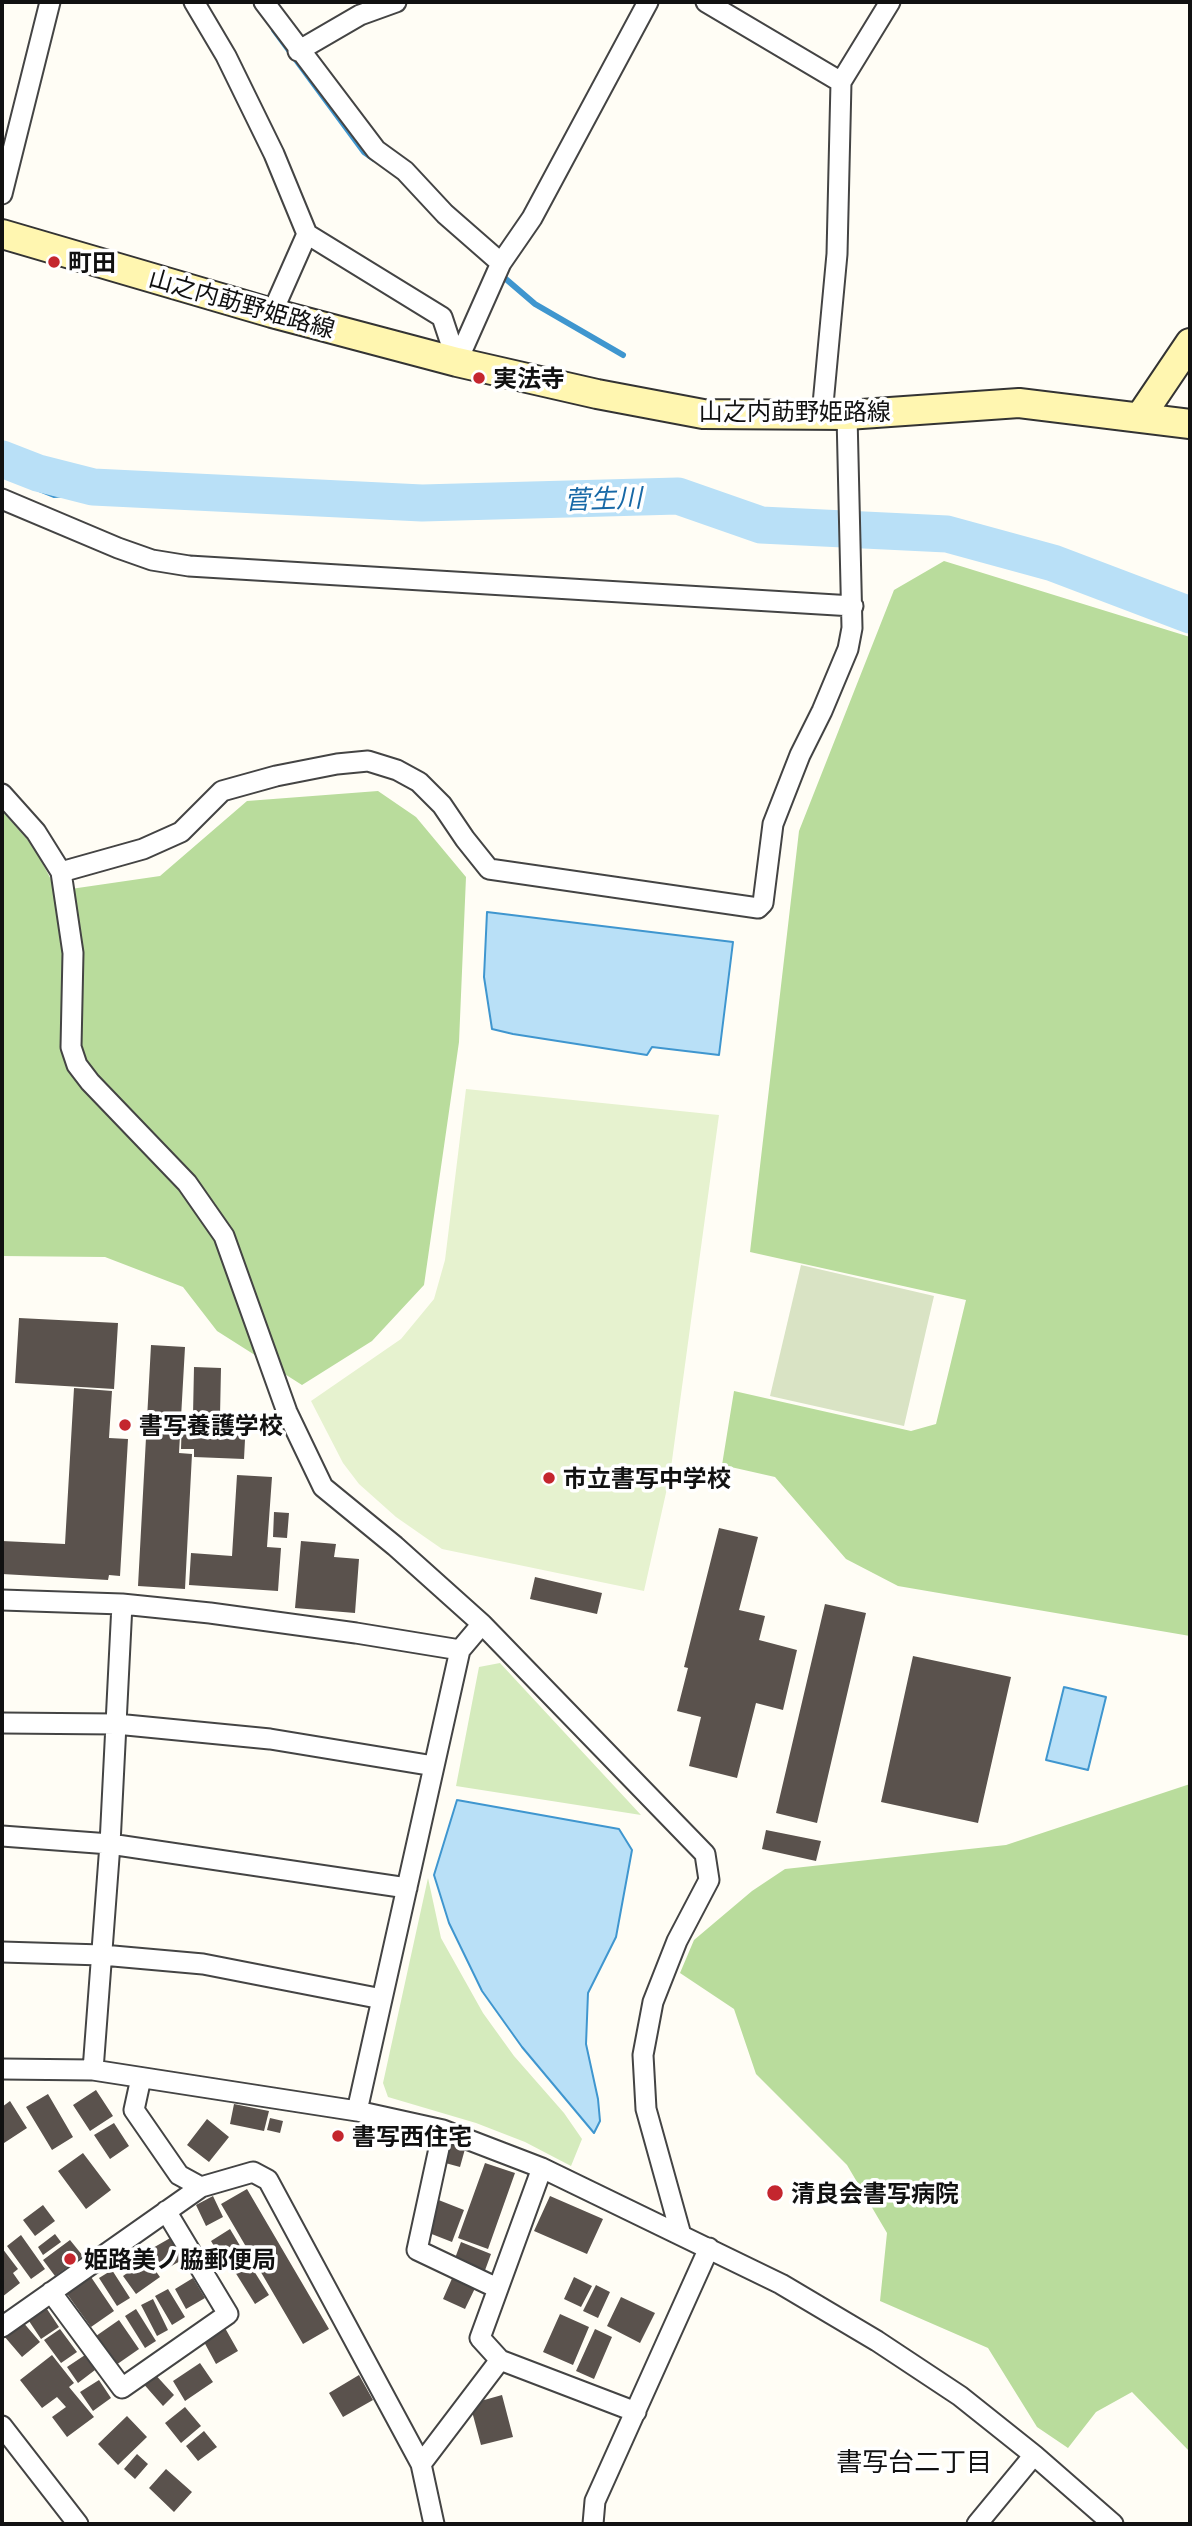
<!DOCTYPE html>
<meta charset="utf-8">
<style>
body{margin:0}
#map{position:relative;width:1192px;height:2526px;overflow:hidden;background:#fffdf5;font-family:Georgia,serif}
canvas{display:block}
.frame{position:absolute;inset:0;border:4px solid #111;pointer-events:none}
</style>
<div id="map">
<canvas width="1192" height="2526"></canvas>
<div class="frame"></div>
</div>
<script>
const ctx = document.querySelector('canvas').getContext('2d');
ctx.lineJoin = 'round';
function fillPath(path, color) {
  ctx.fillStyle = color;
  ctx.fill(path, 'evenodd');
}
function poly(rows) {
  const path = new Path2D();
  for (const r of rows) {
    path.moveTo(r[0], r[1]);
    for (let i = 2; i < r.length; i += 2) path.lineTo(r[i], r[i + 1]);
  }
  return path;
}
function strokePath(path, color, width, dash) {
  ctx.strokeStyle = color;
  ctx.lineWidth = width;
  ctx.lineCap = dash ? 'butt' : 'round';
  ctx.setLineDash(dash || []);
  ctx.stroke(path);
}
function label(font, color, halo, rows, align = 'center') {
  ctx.font = font + ' Georgia,"Noto Sans JP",serif';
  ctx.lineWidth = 7;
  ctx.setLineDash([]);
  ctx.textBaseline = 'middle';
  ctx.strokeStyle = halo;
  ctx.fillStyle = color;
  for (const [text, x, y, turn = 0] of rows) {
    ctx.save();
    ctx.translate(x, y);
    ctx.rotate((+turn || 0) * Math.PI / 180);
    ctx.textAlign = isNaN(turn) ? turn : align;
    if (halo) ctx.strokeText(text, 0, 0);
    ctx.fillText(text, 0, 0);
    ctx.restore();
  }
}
fillPath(poly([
 [500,1663,641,1815,456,1786,479,1667],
 [428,1878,441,1938,483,2013,514,2056,564,2113,582,2139,571,2166,525,2142,476,2123,388,2097,383,2083]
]), '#d5ebbd');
fillPath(poly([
 [944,561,1190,637,1190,1636,898,1586,846,1559,775,1477,722,1465,734,1391,911,1431,936,1424,966,1300,750,1252,799,831,894,590],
 [378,791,416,817,466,877,459,1042,424,1285,372,1341,302,1385,217,1331,183,1287,105,1257,2,1256,2,811,34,847,57,891,160,876,247,801],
 [1190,1784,1190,2452,1132,2392,1096,2412,1068,2448,1037,2427,988,2348,880,2301,887,2233,847,2165,756,2074,734,2009,680,1973,694,1940,752,1891,785,1869,1006,1845]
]), '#b9dc9c');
fillPath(poly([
 [801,1265,934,1296,904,1426,770,1396]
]), '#d9e3c4');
fillPath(poly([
 [466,1089,719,1115,670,1475,644,1591,442,1549,396,1517,359,1484,343,1463,311,1401,401,1339,434,1299,445,1260]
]), '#e6f2cf');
const water = poly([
 [2,441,78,477,147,490,54,497,2,476,2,441],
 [487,912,733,942,719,1055,652,1047,647,1055,513,1034,492,1029,484,977,487,912],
 [1064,1687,1106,1697,1088,1770,1046,1760,1064,1687],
 [457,1800,619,1829,632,1850,616,1937,588,1993,586,2044,598,2099,600,2121,594,2133,522,2047,482,1991,449,1923,434,1875,457,1800]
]);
fillPath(water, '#b9e0f7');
strokePath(water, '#3f96cf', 2);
strokePath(poly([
 [274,30,364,152,374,159],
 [500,274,535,304,623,355]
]), '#3f96cf', 6);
strokePath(poly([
 [2,459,38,473,93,487,422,503,678,496,761,525,947,534,1053,563,1190,615]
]), '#b9e0f7', 37);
fillPath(poly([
 [19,1318,118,1323,114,1389,15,1383],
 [151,1345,185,1347,179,1453,192,1454,185,1589,138,1586],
 [194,1367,221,1368,220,1416,193,1415],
 [74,1388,112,1391,109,1438,128,1439,120,1576,109,1575,108,1580,2,1574,2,1541,65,1544],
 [182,1418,246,1420,244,1459,194,1457,194,1449,181,1449],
 [237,1475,272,1477,267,1547,281,1548,278,1591,189,1585,191,1553,232,1556],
 [274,1512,289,1513,287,1538,273,1537],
 [719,1528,758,1537,739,1610,765,1616,759,1640,797,1650,783,1710,756,1703,737,1778,689,1766,701,1717,677,1711,688,1668,684,1667],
 [301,1541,336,1544,334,1557,359,1559,355,1613,295,1608],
 [535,1577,602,1593,597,1614,530,1599],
 [825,1604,866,1613,817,1823,776,1813],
 [913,1656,1011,1677,978,1823,881,1802],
 [766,1830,821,1841,816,1861,762,1849],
 [96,2090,113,2116,90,2131,73,2105],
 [48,2094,73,2137,52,2150,26,2107],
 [10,2101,27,2128,4,2143,2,2139,2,2107],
 [234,2104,269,2111,264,2131,230,2124],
 [270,2118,283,2121,280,2133,267,2130],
 [207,2119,229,2137,209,2162,187,2145],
 [114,2123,129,2146,110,2159,94,2135],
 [442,2143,465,2149,460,2167,438,2161],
 [83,2153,111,2190,86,2209,58,2171],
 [485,2163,515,2173,488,2249,458,2238],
 [247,2189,329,2329,303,2344,221,2204],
 [213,2196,223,2217,206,2226,196,2205],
 [550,2196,603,2219,587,2254,534,2231],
 [436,2199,464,2210,452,2242,424,2231],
 [43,2205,55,2221,35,2236,23,2220],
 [230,2229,248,2259,229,2271,211,2241],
 [55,2234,61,2242,43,2255,38,2247],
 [21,2235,45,2269,31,2279,7,2246],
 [172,2237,184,2259,164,2270,151,2249],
 [70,2240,83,2256,55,2276,43,2260],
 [461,2242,491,2254,484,2273,454,2261],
 [2,2248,18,2269,13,2273,20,2283,2,2297],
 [147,2259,160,2277,136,2294,123,2276],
 [249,2263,269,2295,255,2304,235,2272],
 [112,2270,130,2298,117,2306,99,2278],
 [454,2274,477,2284,465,2309,443,2299],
 [91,2277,114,2311,91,2327,67,2294],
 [574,2277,592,2286,581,2307,564,2299],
 [193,2278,205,2298,186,2309,175,2289],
 [596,2285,610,2292,598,2318,583,2311],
 [168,2289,185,2317,172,2325,155,2296],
 [621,2297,655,2313,640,2343,607,2326],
 [153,2299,168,2330,157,2336,141,2305],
 [45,2306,59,2327,41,2339,27,2318],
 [136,2309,156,2341,145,2348,125,2316],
 [560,2314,589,2327,573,2365,543,2352],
 [119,2320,139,2349,116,2365,96,2336],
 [22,2321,40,2342,22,2357,4,2336],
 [225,2328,238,2351,216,2364,203,2340],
 [60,2329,77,2352,61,2363,44,2340],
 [595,2329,612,2337,594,2379,576,2371],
 [52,2355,74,2383,69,2387,94,2417,67,2437,52,2417,66,2407,57,2397,42,2408,20,2380],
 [85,2355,95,2370,78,2383,67,2367],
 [200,2363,213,2382,185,2401,173,2381],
 [152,2371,174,2395,163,2406,141,2381],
 [359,2375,373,2400,343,2417,329,2393],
 [99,2380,111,2398,93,2411,80,2392],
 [502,2395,513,2437,481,2445,470,2404],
 [185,2407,201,2426,181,2443,165,2423],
 [127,2416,147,2437,118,2465,98,2444],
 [204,2431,217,2447,198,2461,186,2446],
 [137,2454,148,2464,135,2479,124,2469],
 [166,2469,192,2492,174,2512,149,2488]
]), '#5a524d');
const street = poly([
 [194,2,226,56,274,154,307,234,442,317,457,362],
 [264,2,376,150,405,171,445,214,501,263],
 [706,2,841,82],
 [298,51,360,15,396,2],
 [2,194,50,2],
 [272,313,307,234],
 [457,362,501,263,532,218,648,2],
 [822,415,837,254,841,82,890,2],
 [2,499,118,548,152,560,189,566,853,606],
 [2,794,36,832,61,872,73,953,71,1047,77,1065,90,1082,187,1183,224,1236,287,1412,323,1487,395,1546,482,1624,705,1854,709,1880,677,1941,653,2002,643,2055,646,2109,681,2235],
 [61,872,143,849,181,832,222,791,276,776,337,764,368,761,397,770,419,782,442,805,465,839,489,869,758,908,763,903,773,824,800,755,822,711,848,649,852,628,847,415],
 [2,1600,122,1604,210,1613,356,1633,460,1650],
 [2,1723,116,1724,270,1739,434,1766],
 [2,1836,110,1844,407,1888],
 [2,1952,102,1955,203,1964,382,1999],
 [2,2069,93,2070,357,2111,443,2130,542,2168,781,2284,877,2341,960,2396,1034,2455,1113,2524],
 [93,2070,110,1844,122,1604],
 [141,2078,134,2110,179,2175,201,2187],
 [357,2111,460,1650,482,1624],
 [443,2130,417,2250,497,2288],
 [542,2168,480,2338,500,2360,636,2412],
 [51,2292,122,2388,228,2314,166,2211],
 [2,2327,201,2187,253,2172,268,2180,421,2464,434,2524],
 [2,2426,78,2524],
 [421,2464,500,2360],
 [593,2524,595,2501,709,2248],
 [977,2524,1034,2455]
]);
const secondary = poly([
 [2,234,272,313,457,362,597,394,703,414,847,415,1019,403,1190,424],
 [1140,417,1190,343]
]);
strokePath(street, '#444', 23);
strokePath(secondary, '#333', 32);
strokePath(street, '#fff', 19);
strokePath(secondary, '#fff6b0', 28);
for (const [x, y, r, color] of [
 [54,262,7,"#c4262e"],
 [479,378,7,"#c4262e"],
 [125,1425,7,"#c4262e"],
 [549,1478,7,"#c4262e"],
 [338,2136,7,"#c4262e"],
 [775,2193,9,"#c4262e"],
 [70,2259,7,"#c4262e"]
]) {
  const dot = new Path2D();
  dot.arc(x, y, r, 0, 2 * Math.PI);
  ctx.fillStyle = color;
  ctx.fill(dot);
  strokePath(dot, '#fff', 2.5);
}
label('bold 24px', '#111', '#fff', [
 ["町田",68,262],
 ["実法寺",493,378],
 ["書写養護学校",139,1425],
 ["市立書写中学校",563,1478],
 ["書写西住宅",352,2136],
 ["清良会書写病院",791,2193],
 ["姫路美ノ脇郵便局",84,2259]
], 'left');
label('24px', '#111', '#fff', [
 ["山之内莇野姫路線",242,303,16],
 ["山之内莇野姫路線",795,411]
]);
label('italic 26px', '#1768a6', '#fff', [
 ["菅生川",603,498,-2]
]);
label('26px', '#111', '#fff', [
 ["書写台二丁目",914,2461]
]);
</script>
